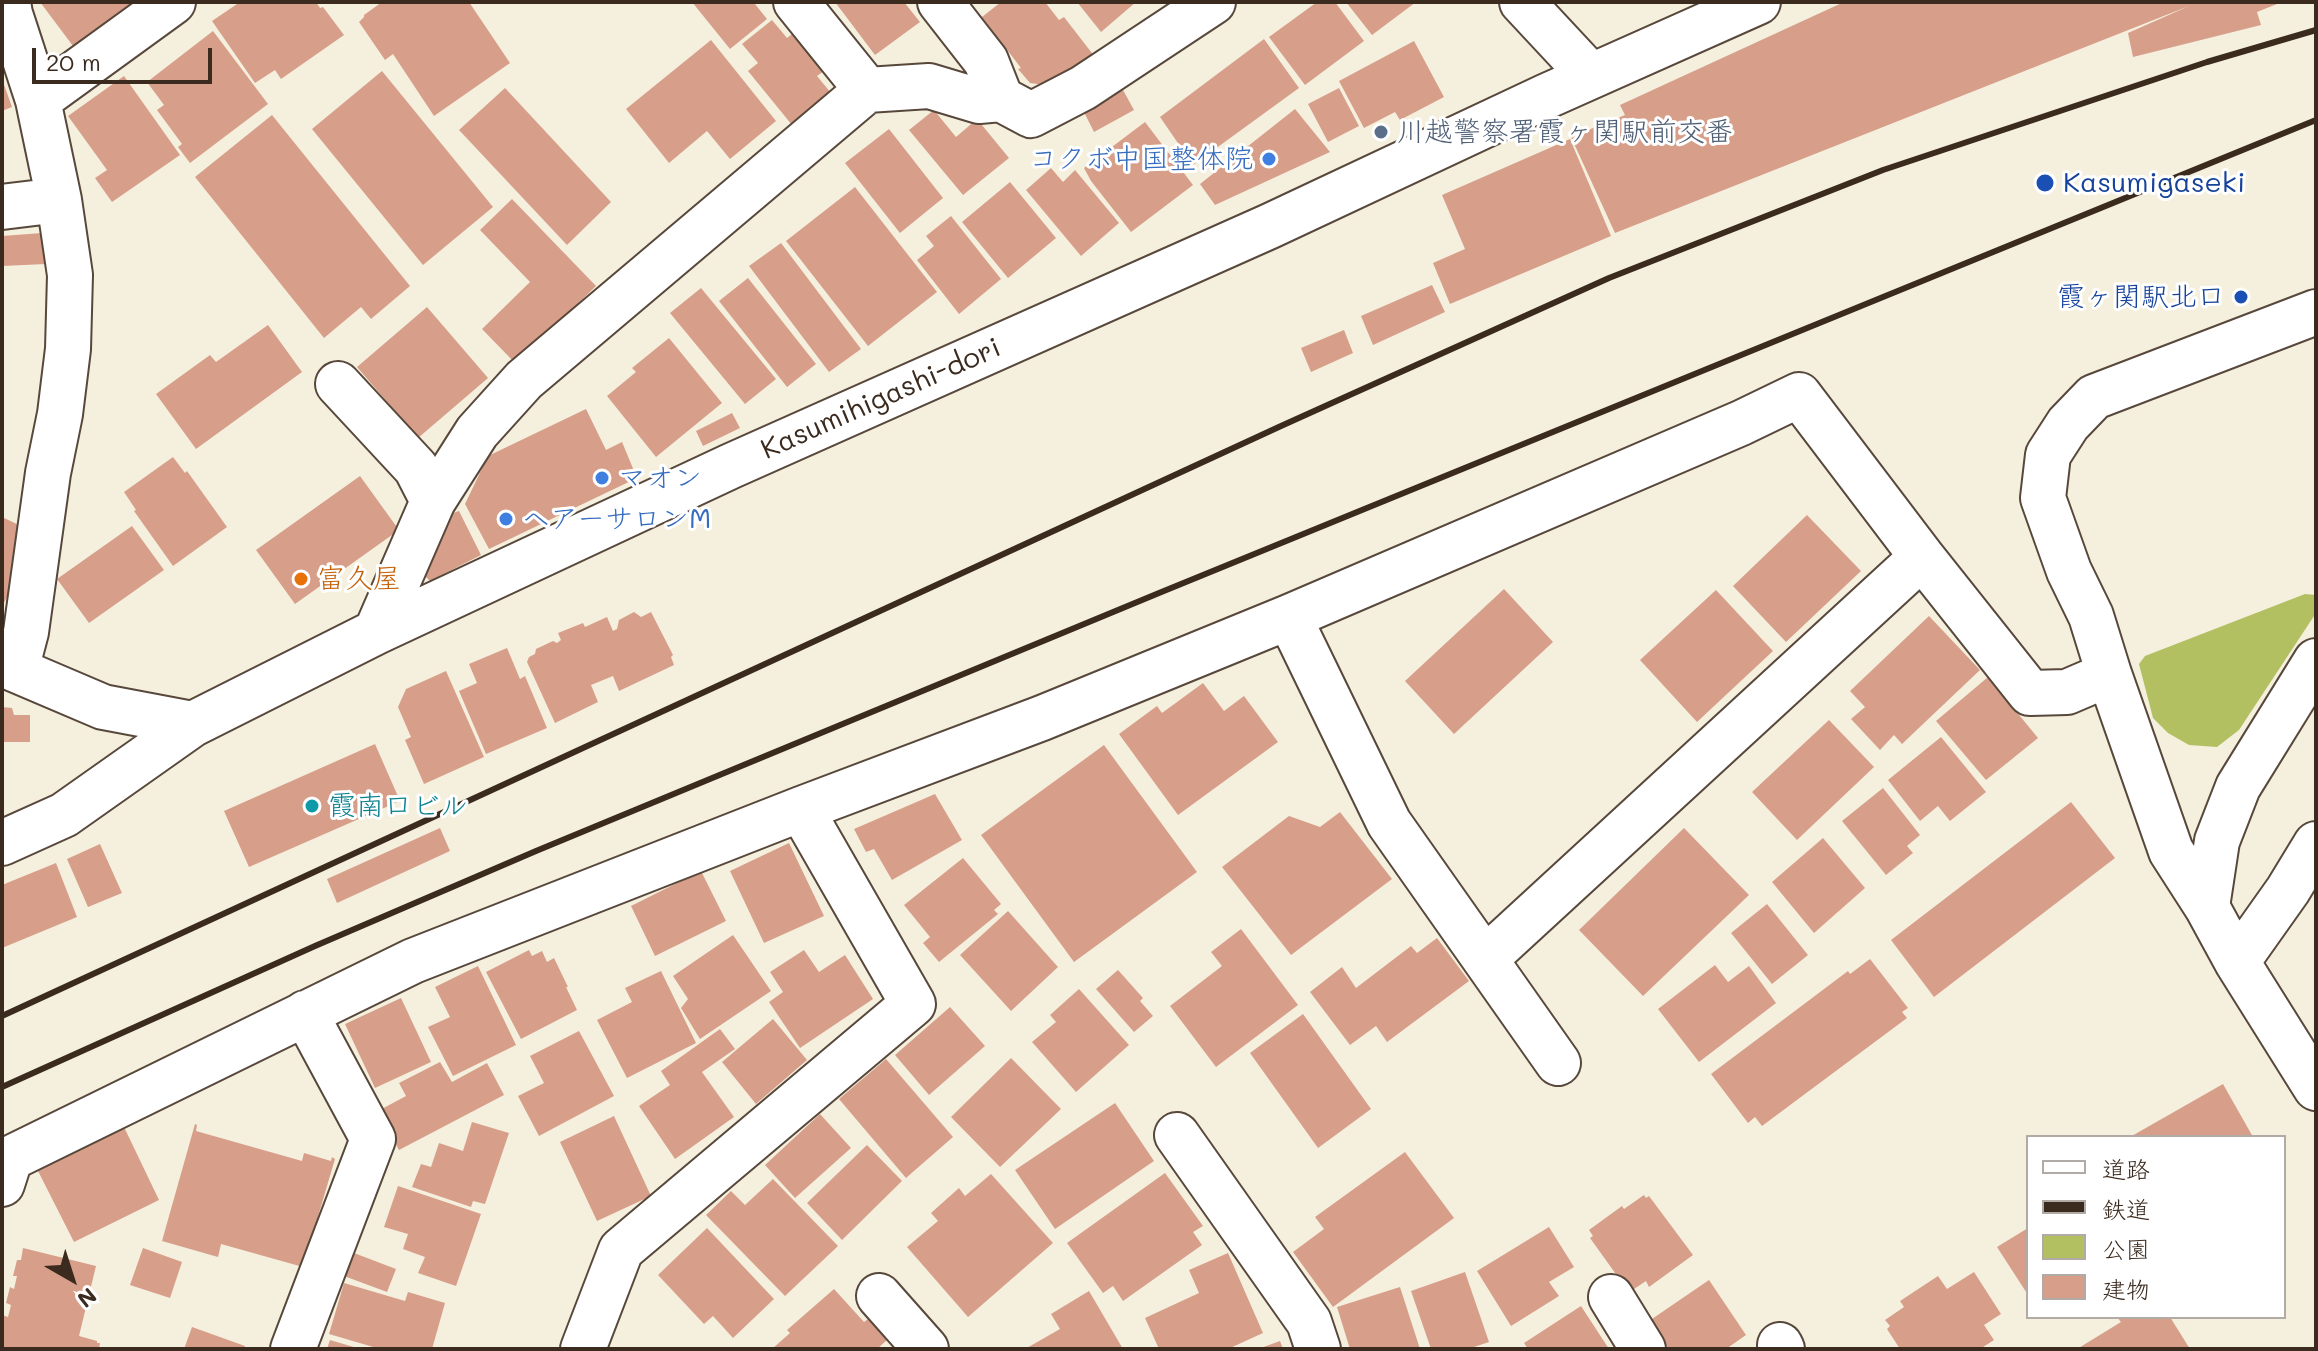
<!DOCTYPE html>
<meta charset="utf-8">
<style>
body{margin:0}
#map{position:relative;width:2318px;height:1351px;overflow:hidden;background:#f5efde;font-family:Mali,"Klee One",sans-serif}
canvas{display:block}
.frame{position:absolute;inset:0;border:4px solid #3b2a1e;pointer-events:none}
.legend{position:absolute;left:2026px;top:1135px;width:260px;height:184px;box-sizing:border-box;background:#fff;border:2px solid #b1aaa5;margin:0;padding:10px 14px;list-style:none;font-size:24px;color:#3b2a1e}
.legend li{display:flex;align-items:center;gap:16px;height:40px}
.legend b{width:40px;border:2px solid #b1aaa5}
.north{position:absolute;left:32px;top:1239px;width:80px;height:80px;-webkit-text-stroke:6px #fff;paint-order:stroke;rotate:141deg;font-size:22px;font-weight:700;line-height:32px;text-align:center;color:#3b2a1e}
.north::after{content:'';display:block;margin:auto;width:28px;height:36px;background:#3b2a1e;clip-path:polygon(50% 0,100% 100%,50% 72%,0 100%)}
.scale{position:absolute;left:32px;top:48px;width:180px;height:36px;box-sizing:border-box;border:4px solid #3b2a1e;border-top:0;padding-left:10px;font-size:24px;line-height:28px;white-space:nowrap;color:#3b2a1e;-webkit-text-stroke:6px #fff;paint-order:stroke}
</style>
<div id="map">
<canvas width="2318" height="1351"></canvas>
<div class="frame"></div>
<ul class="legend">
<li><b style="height:10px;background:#fff"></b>道路</li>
<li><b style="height:10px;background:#3b2a1e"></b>鉄道</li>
<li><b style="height:22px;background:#b3c062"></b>公園</li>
<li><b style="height:22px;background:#d79f8a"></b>建物</li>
</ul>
<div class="north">N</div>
<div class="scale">20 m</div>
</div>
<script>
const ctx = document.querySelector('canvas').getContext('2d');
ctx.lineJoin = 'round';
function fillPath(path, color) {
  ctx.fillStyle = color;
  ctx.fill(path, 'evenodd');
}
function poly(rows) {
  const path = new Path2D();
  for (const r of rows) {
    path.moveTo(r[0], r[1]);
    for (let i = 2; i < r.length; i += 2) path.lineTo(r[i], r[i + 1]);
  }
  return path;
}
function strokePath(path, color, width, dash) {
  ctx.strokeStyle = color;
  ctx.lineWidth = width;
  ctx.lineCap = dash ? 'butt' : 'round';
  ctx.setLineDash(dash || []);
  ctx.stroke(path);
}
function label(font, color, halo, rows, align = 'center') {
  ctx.font = font + ' Mali,"Klee One",sans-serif';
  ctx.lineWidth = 6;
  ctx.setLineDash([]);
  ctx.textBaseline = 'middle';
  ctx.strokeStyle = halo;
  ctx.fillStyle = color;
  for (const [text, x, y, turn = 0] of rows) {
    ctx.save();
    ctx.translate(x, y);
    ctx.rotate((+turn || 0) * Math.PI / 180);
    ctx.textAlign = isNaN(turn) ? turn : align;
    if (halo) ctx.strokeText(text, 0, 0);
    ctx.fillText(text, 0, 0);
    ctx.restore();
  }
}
fillPath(poly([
 [2305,594,2316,595,2316,613,2239,730,2217,747,2189,745,2168,733,2153,718,2139,664,2145,656]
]), '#b3c062');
fillPath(poly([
 [40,2,134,2,73,46],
 [240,2,244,4,247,2,316,2,320,8,323,7,344,35,281,79,275,70,255,83,212,21],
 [382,2,469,2,510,63,434,116,393,54,385,60,359,22,364,17,364,15],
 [692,2,757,2,755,4,767,19,730,49],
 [835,2,904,2,920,22,875,55],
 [1001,2,1045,2,1059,20,1064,17,1095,57,1052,86,1030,83,1018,69,1021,68,982,17],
 [1077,2,1136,2,1101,32],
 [1317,2,1335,2,1364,41,1305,85,1269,37],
 [1346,2,1416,2,1372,35],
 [1844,2,2282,2,2257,12,2261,25,2133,57,2128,33,2189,6,1615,233,1571,137,1625,115,1620,105],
 [772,20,787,38,797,30,828,68,817,76,831,93,792,125,748,71,758,63,742,44],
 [213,31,268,104,190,163,178,147,182,144,157,110,164,105,147,82],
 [1264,39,1299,88,1193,165,1160,117],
 [711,40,776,121,730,159,707,131,669,163,626,109],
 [1414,41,1444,97,1400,120,1395,112,1364,128,1339,81],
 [382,71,493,207,423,265,312,129],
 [124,76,180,155,112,202,95,178,107,170,68,116],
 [2,79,12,107,2,111],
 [505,88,611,202,567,245,459,130],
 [1339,88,1359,126,1328,142,1308,104],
 [1123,90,1134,110,1094,132,1084,112],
 [1295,109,1330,152,1215,205,1200,184],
 [934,110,956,137,977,119,1009,158,963,195,909,130],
 [272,115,410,286,371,319,361,307,324,338,195,177],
 [1145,122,1193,185,1131,232,1091,181,1084,168],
 [889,129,943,198,900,233,845,163],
 [1570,139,1611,236,1450,304,1433,263,1465,249,1442,195],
 [1051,168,1063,182,1075,170,1119,223,1081,256,1026,190],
 [1010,182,1056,238,1008,278,962,222],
 [855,187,937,292,868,346,786,241],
 [512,199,596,286,516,364,482,329,530,282,480,230],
 [951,216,1001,279,959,314,917,260,934,246,926,236],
 [42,233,46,264,2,266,2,236],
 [781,243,861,349,829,372,749,266],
 [748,278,816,364,787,387,719,301],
 [1432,285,1445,312,1373,345,1361,316],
 [701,288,776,379,745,404,670,313],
 [427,307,488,378,418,438,357,367],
 [268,325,302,372,196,449,156,394,210,355,216,362],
 [1344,330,1353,353,1311,372,1301,348],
 [669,338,722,403,656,457,607,396,636,372,632,368],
 [586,409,606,450,622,442,637,478,489,549,465,504,488,456],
 [732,413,740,428,703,446,696,431],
 [173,457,185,473,187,471,227,527,173,566,134,511,136,510,124,492],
 [360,476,399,530,295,604,256,550],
 [459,511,481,555,430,581,425,576,453,513],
 [1807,515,1861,571,1786,642,1733,586],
 [2,517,21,526,20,571,2,607],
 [132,526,164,570,89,623,57,579],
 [1504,589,1553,642,1454,734,1405,681],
 [1716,590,1773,651,1697,722,1640,660],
 [634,612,641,617,651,612,673,655,671,657,674,665,619,691,613,676,591,685,598,702,555,723,527,662,529,657,535,654,536,649,553,641,557,643,561,640,558,633,583,623,585,627,607,617,613,631,617,629,619,620],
 [1929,616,1980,670,1902,744,1894,735,1880,750,1851,719,1865,707,1850,691],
 [507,648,520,679,525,676,547,728,486,754,459,691,477,683,469,664],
 [446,671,484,757,424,784,405,740,411,737,398,707,406,689],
 [1988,677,2038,738,1986,780,1936,721],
 [1203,683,1224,711,1244,696,1278,742,1178,815,1119,734,1157,706,1162,713],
 [2,707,12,708,14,715,30,715,30,742,2,742],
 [1829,720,1874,767,1797,840,1752,792],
 [1941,737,1986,792,1950,821,1938,806,1920,821,1888,780],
 [375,744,400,801,249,867,224,811],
 [1104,745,1197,872,1074,962,981,835],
 [1883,788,1920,835,1907,846,1913,853,1886,875,1842,821],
 [935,794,962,840,892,880,874,849,866,852,854,829],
 [2071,802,2115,858,1934,997,1891,940],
 [1340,812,1392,879,1291,955,1222,867,1289,816,1320,827],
 [440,828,450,851,337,903,327,879],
 [1684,828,1749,895,1643,996,1579,930],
 [1823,838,1865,888,1814,933,1772,882],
 [789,843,824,916,764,943,730,871],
 [100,844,122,893,88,907,67,859],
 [963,858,1001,904,994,910,998,914,939,962,923,943,930,937,904,905],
 [56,863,77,917,2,948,2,885],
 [701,871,726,921,655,956,631,906],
 [1767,904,1808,955,1772,984,1731,933],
 [1008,911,1058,967,1011,1011,960,955],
 [1241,929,1298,1005,1216,1067,1170,1006,1222,966,1211,952],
 [733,935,771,991,700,1039,681,1008,688,999,673,976],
 [1437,938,1469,981,1387,1042,1376,1026,1350,1045,1310,992,1342,967,1356,988,1411,946,1417,953],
 [529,950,532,956,542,951,547,962,554,958,568,987,566,987,577,1010,521,1039,486,972],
 [804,950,819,972,845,955,873,999,800,1048,769,1002,783,992,770,972],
 [1870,959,1908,1008,1902,1012,1907,1018,1762,1126,1755,1117,1748,1123,1711,1074,1848,971,1850,974],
 [1715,965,1728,982,1749,966,1776,1003,1699,1062,1658,1009],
 [478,966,516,1045,453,1076,428,1027,450,1017,435,987],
 [1118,970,1143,998,1140,1001,1153,1016,1134,1032,1096,989],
 [661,971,696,1043,627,1078,597,1020,632,1002,625,988],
 [1079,989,1129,1045,1076,1092,1032,1042,1056,1022,1050,1015],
 [401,998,431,1062,375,1088,345,1024],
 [950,1007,985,1046,929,1095,895,1055],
 [1303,1014,1371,1109,1318,1148,1250,1053],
 [773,1019,807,1060,756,1104,722,1062],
 [720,1029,735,1049,702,1072,734,1117,675,1159,639,1106,670,1085,661,1071],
 [579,1031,614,1096,539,1136,518,1096,544,1083,530,1056],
 [1011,1058,1061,1109,1000,1167,951,1117],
 [886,1059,953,1137,906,1178,839,1099],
 [440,1062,452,1082,487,1063,504,1095,399,1150,378,1111,406,1096,399,1083],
 [2223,1084,2253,1137,2130,1137],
 [1115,1103,1154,1161,1055,1229,1015,1170],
 [820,1114,851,1148,795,1198,765,1165],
 [614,1116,651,1196,597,1221,560,1142],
 [472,1122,509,1133,485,1204,473,1201,471,1207,412,1187,421,1164,431,1167,439,1143,463,1151],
 [195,1124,197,1125,196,1131,302,1161,304,1153,331,1161,332,1157,335,1159,303,1267,221,1244,218,1257,162,1241],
 [124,1127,159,1200,74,1242,38,1171],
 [867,1145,902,1181,842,1240,807,1203],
 [1405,1152,1454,1218,1333,1307,1293,1252,1324,1229,1315,1217],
 [1165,1173,1203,1226,1193,1232,1202,1245,1123,1301,1113,1286,1103,1293,1067,1243],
 [991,1174,1053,1243,968,1317,907,1247,938,1221,931,1213,959,1188,965,1196],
 [773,1179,838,1246,785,1296,706,1215,731,1191,745,1205],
 [398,1186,481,1214,456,1286,418,1273,425,1257,403,1249,408,1234,384,1227],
 [1644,1195,1646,1198,1649,1196,1693,1255,1649,1287,1646,1281,1631,1291,1623,1284,1590,1238,1593,1236,1589,1230,1622,1206,1624,1209],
 [1549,1227,1574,1267,1549,1282,1559,1296,1511,1326,1477,1271],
 [707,1228,774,1299,733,1338,713,1316,704,1324,658,1275],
 [2028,1228,2028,1295,1997,1247],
 [23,1248,96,1266,79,1336,97,1341,97,1343,100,1343,99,1349,2,1349,2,1315,8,1317,11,1305,6,1303,10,1287,14,1289,17,1276,13,1276,17,1260,21,1260],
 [143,1248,182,1262,170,1298,130,1285],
 [354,1253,396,1269,387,1292,344,1276],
 [1228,1253,1263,1333,1228,1349,1159,1349,1145,1318,1199,1293,1189,1270],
 [1465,1272,1489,1342,1468,1349,1431,1349,1411,1291],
 [1974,1272,2001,1314,1984,1325,1994,1340,1980,1349,1900,1349,1887,1329,1890,1326,1885,1320,1904,1307,1900,1301,1938,1276,1947,1289],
 [1709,1280,1746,1335,1726,1349,1669,1349,1649,1321],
 [344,1283,405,1301,408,1292,445,1303,432,1349,380,1349,329,1334],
 [1400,1287,1420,1349,1350,1349,1337,1307],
 [834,1289,864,1322,868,1319,887,1340,877,1349,772,1349,790,1333,787,1330],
 [1089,1291,1123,1349,1025,1349,1060,1329,1051,1314],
 [1581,1306,1609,1349,1528,1349,1524,1343],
 [2117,1317,2170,1317,2190,1349,2077,1349,2121,1322],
 [192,1327,245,1346,244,1349,184,1349],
 [330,1340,357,1348,357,1349,327,1349],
 [1280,1341,1283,1349,1258,1349]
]), '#d79f8a');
const minor = poly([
 [8,2,10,14,38,100,59,200,70,275,68,349,60,414,48,473,26,632,16,670],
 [796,2,867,90],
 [940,2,986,61,1001,99],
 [1522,2,1591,76],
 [38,100,173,2],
 [2,207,59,200],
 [2316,312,2094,397,2068,424,2048,455,2043,498,2069,571,2091,616,2109,674,2171,851,2207,907,2237,962,2316,1088],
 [338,384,416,468,433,501],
 [1289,617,1389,823,1558,1063],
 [376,632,433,501,477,432,524,380,867,90,929,86,979,101,1001,99,1031,115,1083,88,1213,2],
 [2,664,103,707,193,724],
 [2,843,64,815,193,724,376,632,731,466,1270,226,1547,96,1758,2],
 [2207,907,2217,841,2238,787,2316,661],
 [1485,959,1922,557],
 [2237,962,2288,890,2316,844],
 [1177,1135,1309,1322,1318,1349],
 [2,1184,10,1159,15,1156,413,961,801,809,1042,718,1289,617,1741,423,1799,395,1922,557,2030,693,2067,692,2109,674],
 [879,1296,926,1349],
 [1611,1297,1643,1349],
 [1780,1345,1782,1349],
 [293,1349,373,1139,305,1013],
 [583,1349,621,1250,913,1004,801,809]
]);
strokePath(minor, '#57483b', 48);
strokePath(minor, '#fff', 44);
strokePath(poly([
 [2,1016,1281,426,1609,278,1883,170,2207,62,2316,30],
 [2,1087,315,946,536,851,1159,593,2316,120]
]), '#3b2a1e', 6);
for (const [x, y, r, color] of [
 [1381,132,8,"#5c6f8a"],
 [1269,159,8,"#3f7fe0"],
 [2045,183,10,"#1a4fb4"],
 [2241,297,8,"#1a4fb4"],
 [602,478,8,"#3f7fe0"],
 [506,519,8,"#3f7fe0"],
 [301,579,8,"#e8710a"],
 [312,806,8,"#0f9aa8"]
]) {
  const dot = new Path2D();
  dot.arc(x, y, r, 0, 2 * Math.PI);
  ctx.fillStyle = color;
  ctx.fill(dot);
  strokePath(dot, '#fff', 3);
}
label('28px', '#4e5e75', '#fff', [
 ["川越警察署霞ヶ関駅前交番",1397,132]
], 'left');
label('28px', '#366cbe', '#fff', [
 ["コクボ中国整体院",1253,159,"right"],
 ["マオン",618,478],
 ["ヘアーサロンM",522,519]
], 'left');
label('28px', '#164399', '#fff', [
 ["Kasumigaseki",2063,183],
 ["霞ヶ関駅北口",2225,297,"right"]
], 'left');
label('28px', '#3b2a1e', '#fff', [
 ["Kasumihigashi-dori",881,399,-24]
]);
label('28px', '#c56008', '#fff', [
 ["富久屋",317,579]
], 'left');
label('28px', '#0d838f', '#fff', [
 ["霞南口ビル",328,806]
], 'left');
</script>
